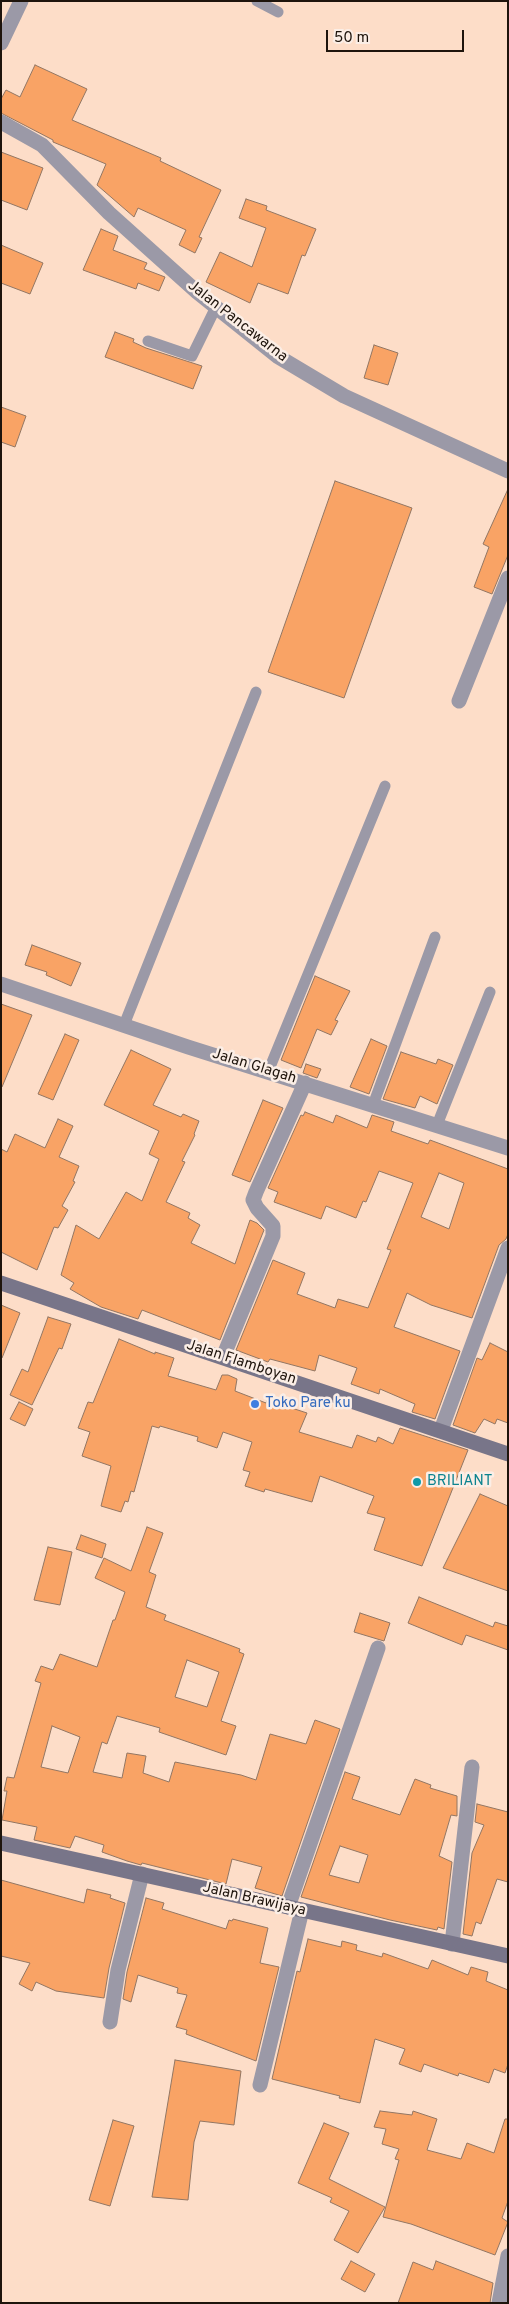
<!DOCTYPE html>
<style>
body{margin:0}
#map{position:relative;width:509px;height:2304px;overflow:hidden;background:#fdddc8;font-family:Overpass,sans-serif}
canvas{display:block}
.frame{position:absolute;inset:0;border:2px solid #1e140c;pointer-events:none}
.scale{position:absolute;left:326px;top:30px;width:138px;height:22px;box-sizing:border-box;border:2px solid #1e140c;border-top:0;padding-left:6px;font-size:15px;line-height:18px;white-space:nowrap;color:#1e140c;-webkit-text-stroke:4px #fbeee6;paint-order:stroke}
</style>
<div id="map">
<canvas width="509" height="2304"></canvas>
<div class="frame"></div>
<div class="scale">50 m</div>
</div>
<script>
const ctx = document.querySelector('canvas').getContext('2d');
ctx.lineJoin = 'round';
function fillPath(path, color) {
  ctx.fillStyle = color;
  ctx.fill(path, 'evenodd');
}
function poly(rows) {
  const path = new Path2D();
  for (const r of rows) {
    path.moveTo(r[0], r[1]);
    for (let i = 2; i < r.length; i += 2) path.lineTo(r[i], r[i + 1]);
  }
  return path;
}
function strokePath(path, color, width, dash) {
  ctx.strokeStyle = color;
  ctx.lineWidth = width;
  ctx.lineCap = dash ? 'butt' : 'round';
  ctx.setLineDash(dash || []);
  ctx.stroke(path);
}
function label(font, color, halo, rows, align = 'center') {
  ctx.font = font + ' Overpass,sans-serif';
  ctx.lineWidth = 5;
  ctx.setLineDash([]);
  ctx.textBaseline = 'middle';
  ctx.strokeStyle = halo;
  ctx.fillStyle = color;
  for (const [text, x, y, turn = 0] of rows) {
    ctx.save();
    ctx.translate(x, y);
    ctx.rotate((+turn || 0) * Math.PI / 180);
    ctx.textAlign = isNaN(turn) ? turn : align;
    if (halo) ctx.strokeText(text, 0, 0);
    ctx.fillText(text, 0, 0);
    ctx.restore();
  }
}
const building = poly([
 [35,65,87,89,72,120,161,158,160,161,221,190,199,237,202,238,195,253,179,245,186,230,138,208,134,217,97,185,106,164,53,142,53,140,1,113,1,99,6,90,20,97,35,65],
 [1,152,43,168,27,210,1,200,1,152],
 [246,199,267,206,266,210,316,229,305,256,302,255,288,294,258,283,250,303,206,282,220,252,252,267,266,228,239,218,246,199],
 [101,229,118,236,113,250,147,263,144,269,165,277,159,291,138,283,136,289,83,270,101,229],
 [1,245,43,263,30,294,1,283,1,245],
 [115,332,134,339,133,342,146,348,202,366,193,389,105,357,115,332],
 [374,345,398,353,388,385,364,378,374,345],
 [1,407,26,416,15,447,1,442,1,407],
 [335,481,412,508,344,698,268,672,335,481],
 [508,489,508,555,492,594,474,587,489,547,483,544,508,489],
 [32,945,81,963,71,986,46,975,47,972,25,965,32,945],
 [315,976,350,991,335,1020,338,1021,331,1035,317,1029,301,1068,281,1060,315,976],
 [1,1004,32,1015,2,1087,1,1087,1,1004],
 [65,1034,79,1040,53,1100,38,1094,65,1034],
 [371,1039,387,1046,369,1094,350,1087,371,1039],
 [131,1050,171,1069,153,1105,181,1117,183,1114,199,1121,194,1134,195,1135,182,1161,185,1162,166,1202,190,1213,188,1218,200,1225,191,1243,235,1264,250,1220,257,1223,264,1230,220,1340,142,1310,138,1319,101,1307,70,1289,74,1283,61,1275,76,1225,99,1239,126,1192,142,1201,159,1159,149,1154,159,1131,104,1105,131,1050],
 [401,1052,436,1064,438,1059,453,1065,437,1104,420,1096,415,1108,383,1099,401,1052],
 [306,1064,321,1069,317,1078,303,1073,306,1064],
 [263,1100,283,1108,250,1182,232,1175,263,1100],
 [305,1112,333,1123,336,1115,367,1128,372,1115,394,1122,391,1131,428,1144,430,1140,508,1169,508,1234,506,1239,499,1245,472,1318,431,1305,407,1293,394,1327,460,1351,435,1419,412,1412,415,1404,380,1389,379,1394,351,1384,357,1368,319,1355,315,1371,270,1359,268,1362,236,1350,273,1260,305,1273,297,1294,335,1308,338,1299,368,1308,391,1250,387,1249,413,1183,379,1171,366,1202,363,1201,356,1218,326,1206,321,1219,274,1202,278,1192,268,1188,301,1115,303,1116,305,1112],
 [439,1173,464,1183,449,1229,421,1217,439,1173],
 [58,1119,73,1126,59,1157,79,1166,73,1181,75,1182,62,1206,68,1210,58,1228,54,1227,37,1270,1,1252,1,1149,7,1152,15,1134,45,1148,58,1119],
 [1,1305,20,1313,2,1358,1,1358,1,1305],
 [48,1317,71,1324,62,1349,59,1348,32,1405,10,1395,22,1369,28,1372,48,1317],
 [119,1339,155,1354,155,1352,174,1358,168,1376,216,1390,222,1375,228,1375,237,1379,235,1391,266,1403,267,1400,307,1413,299,1432,352,1448,357,1435,376,1442,378,1437,393,1444,400,1428,468,1450,422,1566,374,1550,385,1518,367,1513,374,1496,320,1476,312,1502,265,1489,264,1492,245,1486,250,1472,243,1470,252,1442,223,1432,217,1448,197,1441,198,1437,160,1426,159,1428,152,1426,134,1492,131,1491,128,1502,125,1501,121,1512,101,1506,111,1466,82,1456,90,1432,78,1428,88,1402,93,1403,119,1339],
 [490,1343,508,1352,508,1423,497,1419,495,1424,484,1419,475,1433,453,1425,477,1358,482,1360,490,1343],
 [19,1402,33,1409,25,1426,10,1419,19,1402],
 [480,1494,508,1506,508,1591,443,1568,480,1494],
 [147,1527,163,1533,149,1572,156,1575,146,1607,166,1615,164,1620,240,1649,239,1652,244,1654,221,1721,236,1726,226,1755,159,1732,160,1728,117,1716,107,1744,102,1742,93,1772,122,1778,127,1753,146,1756,143,1773,169,1782,175,1762,241,1775,256,1780,270,1734,306,1744,315,1720,340,1729,282,1896,255,1888,262,1867,232,1859,226,1884,142,1863,141,1865,127,1861,102,1852,104,1845,75,1836,70,1848,34,1840,37,1827,2,1820,7,1791,4,1791,7,1777,14,1778,41,1683,35,1681,41,1666,53,1670,60,1654,97,1667,113,1620,115,1620,125,1592,95,1578,104,1558,131,1571,147,1527],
 [187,1660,219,1672,207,1707,175,1697,187,1660],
 [52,1726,80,1737,68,1773,41,1767,52,1726],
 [81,1535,106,1544,102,1558,76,1549,81,1535],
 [48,1547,72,1552,60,1605,34,1600,48,1547],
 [419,1597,493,1627,495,1622,508,1626,508,1650,466,1635,462,1645,408,1623,419,1597],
 [360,1613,390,1623,384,1641,354,1632,360,1613],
 [345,1772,360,1777,352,1799,400,1815,415,1779,431,1785,430,1788,457,1796,457,1816,451,1815,439,1856,452,1862,444,1929,438,1927,437,1930,390,1920,301,1897,345,1772],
 [340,1846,368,1855,359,1883,329,1875,340,1846],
 [477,1804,508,1812,508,1882,497,1879,481,1924,476,1922,472,1936,463,1934,472,1853,484,1825,475,1822,477,1804],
 [1,1880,84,1903,87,1889,111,1895,110,1898,125,1903,109,1968,104,1998,56,1991,36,1982,32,1991,19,1984,30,1963,1,1956,1,1880],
 [146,1898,164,1903,162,1909,226,1929,229,1920,232,1921,233,1919,268,1928,260,1963,279,1967,256,2061,186,2034,187,2030,176,2027,187,1995,177,1993,178,1988,138,1975,131,2002,123,1999,127,1972,146,1898],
 [308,1939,341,1947,342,1941,357,1945,356,1950,382,1957,383,1953,428,1969,432,1960,468,1975,471,1967,488,1972,486,1981,508,1990,508,2064,505,2073,494,2069,489,2083,459,2073,458,2076,424,2064,421,2072,399,2064,405,2049,375,2039,360,2103,339,2098,340,2096,272,2079,297,1971,300,1972,308,1939],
 [175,2060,241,2071,234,2125,200,2121,194,2142,188,2200,152,2197,175,2060],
 [380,2111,412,2115,413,2111,437,2119,427,2150,461,2159,467,2143,494,2153,505,2119,508,2119,508,2201,502,2218,508,2222,495,2255,411,2224,383,2217,399,2160,395,2159,399,2149,382,2144,386,2129,374,2127,380,2111],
 [113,2120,134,2126,110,2206,89,2200,113,2120],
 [324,2123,349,2133,329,2179,385,2207,358,2253,334,2240,349,2211,330,2202,332,2198,298,2183,324,2123],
 [351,2261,375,2274,365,2292,341,2279,351,2261],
 [436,2261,493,2283,490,2303,398,2303,413,2262,433,2270,436,2261]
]);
fillPath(building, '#f9a365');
strokePath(building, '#927663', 1);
strokePath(poly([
 [257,1,278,12],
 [148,341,192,356,216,307],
 [124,1025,256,692],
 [268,1072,385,786],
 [373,1105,435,937],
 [437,1125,490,992]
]), '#9b99a7', 11);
strokePath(poly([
 [1,43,21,1],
 [1,122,42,145,109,213,197,292,277,356,344,396,508,471],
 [459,701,508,578],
 [1,984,188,1047,508,1148],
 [223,1357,273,1236,273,1226,257,1208,253,1200,256,1192,305,1083],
 [441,1430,508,1248],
 [288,1907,378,1648],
 [452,1944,472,1767],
 [110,2022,118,1970,142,1874],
 [260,2085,302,1910],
 [499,2303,508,2256]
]), '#9b99a7', 15);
strokePath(poly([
 [1,1283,508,1454],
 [1,1843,508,1956]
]), '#787589', 15);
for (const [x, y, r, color] of [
 [255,1404,5,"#3f7fe0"],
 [417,1482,5,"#0f9aa8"]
]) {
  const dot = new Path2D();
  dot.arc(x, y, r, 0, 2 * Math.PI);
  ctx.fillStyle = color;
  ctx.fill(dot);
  strokePath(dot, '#fbeee6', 2);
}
label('15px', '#1e140c', '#fbeee6', [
 ["Jalan Pancawarna",237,322,38],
 ["Jalan Glagah",254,1067,17],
 ["Jalan Flamboyan",241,1363,18],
 ["Jalan Brawijaya",254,1900,13]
]);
label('15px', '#366cbe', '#fbeee6', [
 ["Toko Pare ku",265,1404]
], 'left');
label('15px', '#0d838f', '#fbeee6', [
 ["BRILIANT",427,1482]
], 'left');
</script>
